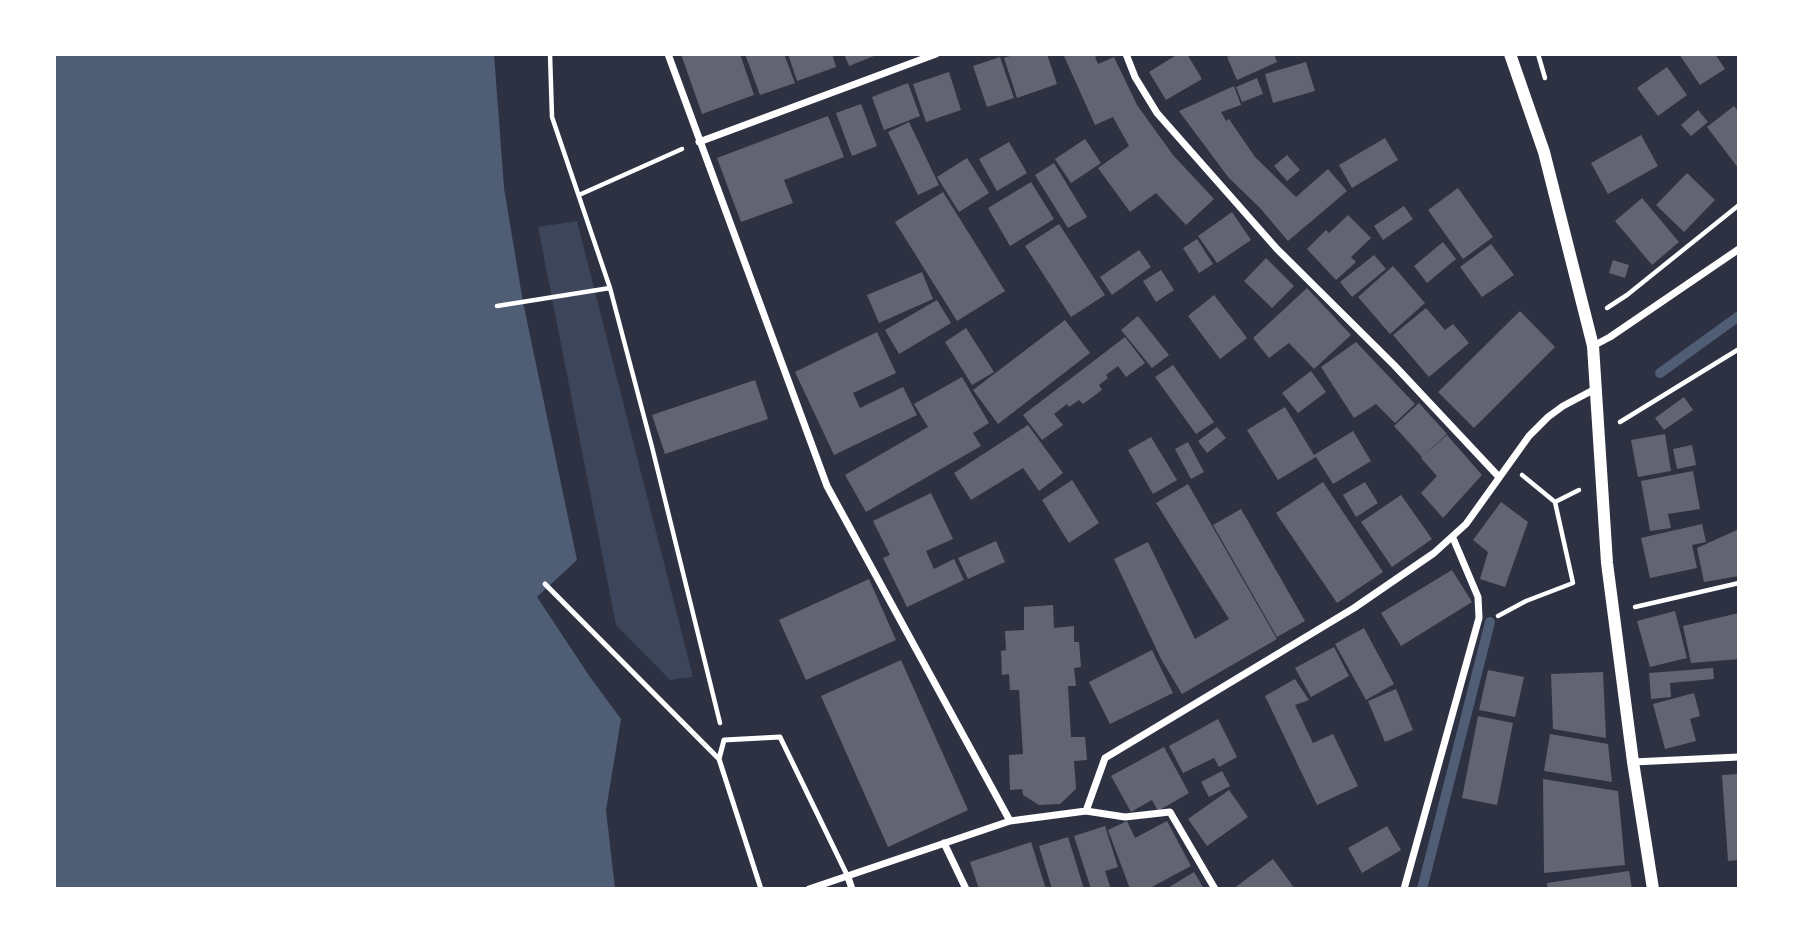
<!DOCTYPE html>
<style>
body{margin:0}
#map{position:relative;width:1793px;height:943px;overflow:hidden;background:#2d3142;font-family:Overpass,sans-serif}
canvas{display:block}
.frame{position:absolute;inset:0;border:56px solid #fff;pointer-events:none}
</style>
<div id="map">
<canvas width="1793" height="943"></canvas>
<div class="frame"></div>
</div>
<script>
const ctx = document.querySelector('canvas').getContext('2d');
ctx.lineJoin = 'round';
function fillPath(path, color) {
  ctx.fillStyle = color;
  ctx.fill(path, 'evenodd');
}
function poly(rows) {
  const path = new Path2D();
  for (const r of rows) {
    path.moveTo(r[0], r[1]);
    for (let i = 2; i < r.length; i += 2) path.lineTo(r[i], r[i + 1]);
  }
  return path;
}
function strokePath(path, color, width, dash) {
  ctx.strokeStyle = color;
  ctx.lineWidth = width;
  ctx.lineCap = dash ? 'butt' : 'round';
  ctx.setLineDash(dash || []);
  ctx.stroke(path);
}
fillPath(poly([
 [577,221,693,677,670,680,616,625,538,227]
]), '#3c4559');
fillPath(poly([
 [54,54,494,54,504,188,523,302,577,560,537,597,590,677,621,719,606,810,615,889,54,889]
]), '#4f5d75');
strokePath(poly([
 [1660,373,1739,316],
 [1422,889,1490,622]
]), '#4f5d75', 10);
fillPath(poly([
 [681,54,740,54,754,95,702,114],
 [745,54,784,54,795,83,760,95],
 [788,54,832,54,836,67,797,81],
 [844,54,879,54,849,66],
 [1016,54,1047,54,1057,84,1017,98,1004,58],
 [1068,54,1102,54,1095,57,1098,64,1114,57,1137,105,1173,155,1214,199,1186,225,1156,193,1130,212,1098,168,1129,146,1113,117,1095,125,1064,56],
 [1178,54,1187,54,1202,79,1166,100,1149,72],
 [1233,54,1274,54,1277,62,1237,80,1227,57],
 [1679,54,1715,54,1725,69,1700,85],
 [1000,57,1014,98,987,107,973,66],
 [1306,62,1315,91,1273,103,1265,74],
 [1667,67,1687,95,1658,116,1637,88],
 [949,72,961,110,926,122,913,84],
 [1257,78,1263,94,1242,102,1236,87],
 [908,83,920,116,884,130,872,97],
 [1234,86,1241,105,1221,112,1226,121,1229,119,1255,157,1296,197,1328,169,1347,191,1288,241,1260,208,1228,177,1179,111],
 [861,104,877,146,852,156,836,113],
 [1734,106,1739,112,1739,169,1707,127],
 [1698,110,1708,122,1691,136,1681,125],
 [828,116,844,157,784,180,793,203,741,222,717,158],
 [909,122,939,185,918,195,888,132],
 [1641,135,1658,166,1608,194,1591,163],
 [1385,138,1398,160,1352,188,1339,165],
 [1085,139,1101,163,1071,183,1055,159],
 [1009,142,1027,173,997,191,979,159],
 [1287,155,1300,170,1287,181,1274,166],
 [967,158,989,193,959,212,937,177],
 [1054,163,1087,217,1068,228,1035,175],
 [1687,173,1715,200,1684,232,1656,205],
 [1031,182,1054,219,1010,246,988,208],
 [1458,188,1493,237,1463,259,1428,210],
 [943,192,1005,291,957,321,895,222],
 [1642,198,1679,242,1652,265,1615,221],
 [1404,206,1413,219,1383,240,1374,226],
 [1232,212,1251,240,1217,263,1198,236],
 [1348,215,1371,238,1351,257,1356,262,1336,280,1307,249,1326,230,1329,233],
 [1059,224,1105,295,1071,317,1025,246],
 [1197,239,1213,264,1199,273,1183,248],
 [1443,242,1456,259,1427,283,1414,266],
 [1491,244,1514,275,1482,297,1460,267],
 [1139,250,1151,267,1112,295,1100,277],
 [1374,255,1386,269,1352,297,1340,282],
 [1266,258,1294,286,1272,308,1244,281],
 [1613,260,1629,265,1625,278,1609,273],
 [1393,266,1425,303,1390,334,1358,297],
 [1161,270,1174,290,1156,302,1143,281],
 [922,272,933,299,879,323,867,295],
 [1307,288,1351,335,1314,369,1289,343,1269,358,1253,338],
 [1214,295,1247,338,1220,359,1188,316],
 [937,300,951,323,899,354,885,330],
 [1426,308,1445,330,1453,324,1469,343,1429,377,1393,335],
 [1520,311,1555,347,1474,428,1438,392],
 [1138,316,1169,355,1152,368,1121,330],
 [1065,320,1090,353,998,424,973,390],
 [966,328,994,372,972,385,945,342],
 [877,332,896,373,853,393,860,408,903,387,917,415,834,455,795,372],
 [1125,337,1145,363,1126,377,1118,366,1106,375,1108,378,1099,385,1102,390,1083,404,1079,400,1069,407,1067,404,1054,414,1063,425,1042,440,1023,415],
 [1356,342,1415,404,1395,423,1376,404,1354,418,1321,367],
 [1173,365,1214,422,1196,434,1155,377],
 [1311,371,1326,392,1298,413,1282,393],
 [962,377,989,423,973,433,981,446,866,512,845,475,928,427,914,404],
 [755,380,768,419,665,454,652,415],
 [1684,397,1693,410,1664,430,1655,418],
 [1419,403,1447,434,1422,457,1394,426],
 [1285,407,1314,455,1353,431,1371,461,1333,484,1316,457,1278,480,1247,430],
 [1028,425,1063,473,1039,491,1023,468,971,500,954,473],
 [1217,427,1226,438,1207,453,1198,441],
 [1665,434,1671,471,1638,477,1631,440],
 [1447,435,1482,475,1443,518,1421,493,1437,476,1421,458],
 [1151,437,1177,480,1153,494,1128,450],
 [1188,442,1204,472,1191,479,1175,449],
 [1692,445,1696,465,1677,469,1673,449],
 [1693,471,1700,509,1668,514,1671,528,1650,531,1641,481],
 [1072,480,1099,523,1069,543,1042,500],
 [1323,482,1383,572,1337,603,1276,513],
 [1365,482,1378,503,1356,517,1343,495],
 [1188,484,1277,639,1182,694,1161,659,1114,559,1148,542,1195,639,1229,619,1156,503],
 [931,493,953,539,926,551,934,569,954,559,964,580,907,607,883,558,890,555,873,521],
 [1401,495,1432,539,1392,567,1361,522],
 [1501,502,1528,522,1505,587,1480,579,1488,552,1473,540],
 [1241,509,1305,621,1277,637,1213,525],
 [1702,524,1706,542,1692,545,1697,568,1650,578,1641,538],
 [1739,529,1739,576,1704,582,1697,548],
 [996,541,1005,562,968,579,958,558],
 [1452,570,1472,602,1401,646,1381,613],
 [869,579,896,640,806,680,779,620],
 [1053,605,1054,628,1074,626,1074,642,1079,642,1081,667,1074,668,1076,686,1068,686,1071,737,1085,737,1087,760,1074,761,1076,789,1060,804,1039,805,1023,795,1022,789,1010,790,1009,755,1023,754,1019,690,1010,690,1009,674,1002,675,1001,651,1006,650,1005,631,1024,630,1024,607],
 [1675,611,1687,658,1650,667,1637,621],
 [1739,613,1739,659,1691,663,1683,626],
 [1364,628,1394,684,1366,700,1335,644],
 [1334,647,1349,676,1311,697,1295,668],
 [1152,650,1173,693,1110,724,1089,682],
 [901,660,968,810,888,847,821,696],
 [1713,668,1714,679,1670,683,1671,697,1651,699,1649,673],
 [1488,670,1524,677,1515,717,1479,710],
 [1603,672,1606,738,1553,729,1551,674],
 [1295,679,1309,700,1295,705,1313,743,1333,734,1358,786,1317,805,1265,696],
 [1396,689,1413,730,1385,742,1368,701],
 [1694,693,1700,716,1690,719,1696,741,1665,749,1653,704],
 [1478,716,1513,723,1497,805,1462,798],
 [1218,719,1237,757,1219,767,1214,758,1183,773,1169,746],
 [1550,734,1608,744,1612,782,1544,771],
 [1164,747,1189,793,1158,811,1152,800,1131,812,1111,776],
 [1222,771,1230,786,1209,797,1201,782],
 [1739,774,1739,860,1728,861,1722,775],
 [1543,779,1618,791,1625,865,1544,873],
 [1229,790,1248,817,1207,846,1188,819],
 [1127,821,1135,838,1167,821,1191,866,1148,889,1130,889,1108,830],
 [1105,826,1118,867,1105,871,1111,889,1091,889,1074,836],
 [1387,826,1401,850,1362,873,1348,848],
 [1068,837,1084,889,1052,889,1039,846],
 [1031,842,1046,889,979,889,970,862],
 [1273,859,1295,889,1233,889],
 [1629,871,1632,889,1548,889,1547,883],
 [1194,872,1204,889,1166,889]
]), '#626471');
strokePath(poly([
 [550,54,552,117,610,288,652,447,720,723],
 [1538,54,1545,78],
 [579,195,682,149],
 [497,306,610,288],
 [1607,308,1627,295,1739,205],
 [1620,422,1739,349],
 [1555,502,1579,490],
 [1635,607,1739,583],
 [1498,616,1526,601,1573,583,1555,502,1522,475]
]), '#fff', 4.5);
strokePath(poly([
 [545,584,719,759],
 [761,889,719,759,724,740,780,737,848,877]
]), '#fff', 5);
strokePath(poly([
 [668,54,827,486,1010,821],
 [1126,54,1135,77,1157,113,1277,249,1394,365,1499,477],
 [699,142,936,54],
 [1593,346,1610,337,1739,249],
 [1633,762,1739,757],
 [1086,811,1125,817,1170,812,1215,889],
 [944,843,966,889],
 [848,877,852,889],
 [809,889,1010,821,1086,811,1105,758,1354,608,1434,553,1466,524,1529,436,1548,417,1563,406,1597,388],
 [1404,889,1479,618,1478,597,1453,538]
]), '#fff', 7);
strokePath(poly([
 [1510,54,1544,152,1593,346,1607,563,1633,762,1653,889]
]), '#fff', 12);
</script>
